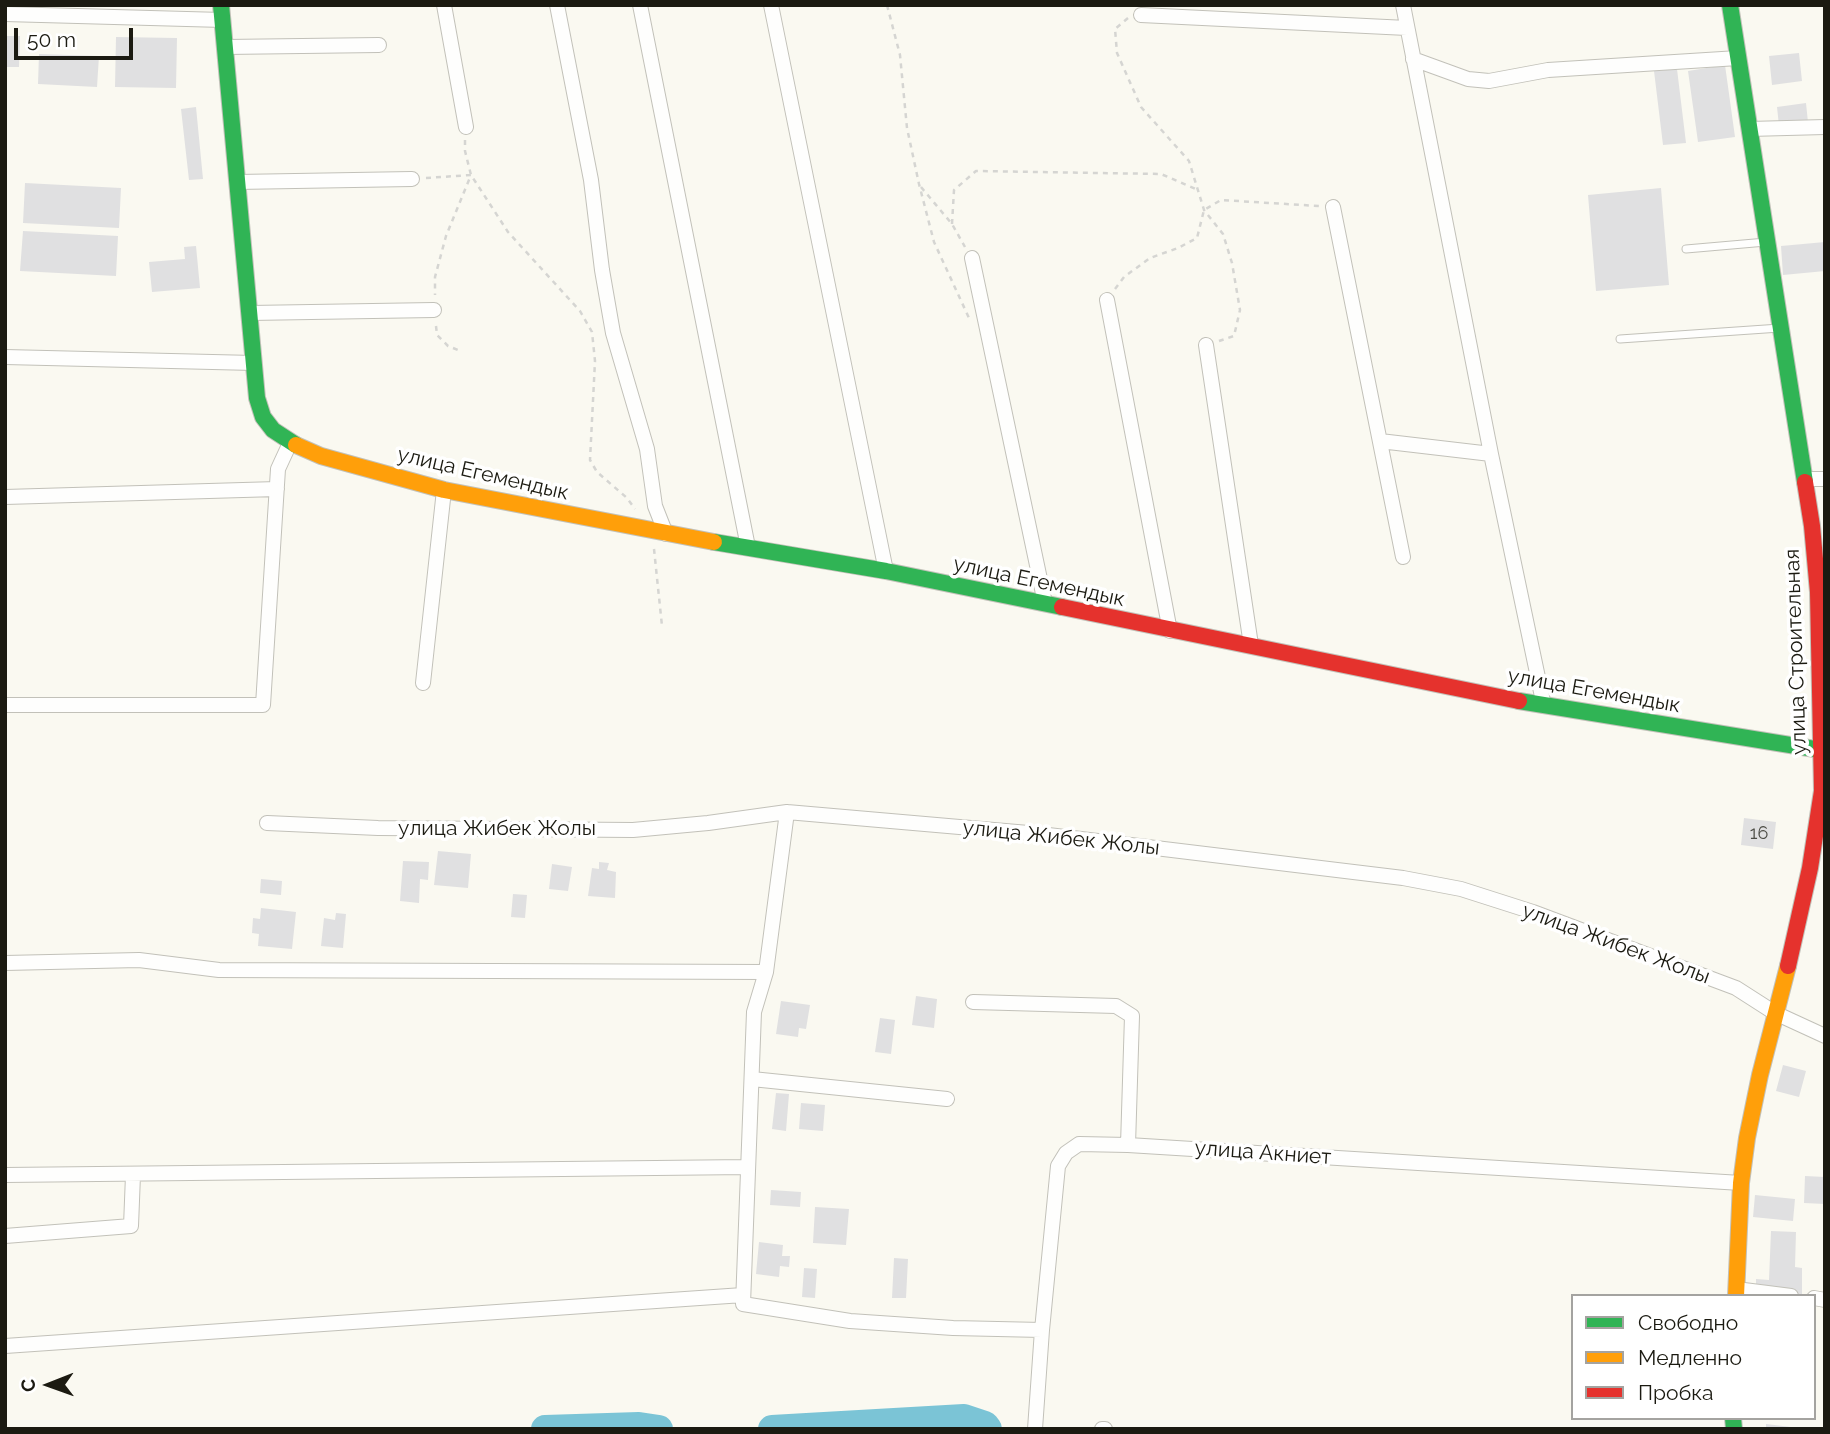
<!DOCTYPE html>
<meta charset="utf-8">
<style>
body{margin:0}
#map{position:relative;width:1830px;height:1434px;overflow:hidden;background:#faf9f1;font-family:Raleway,sans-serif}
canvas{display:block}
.frame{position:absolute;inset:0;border:7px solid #1b1a11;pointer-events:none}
.legend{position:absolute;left:1571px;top:1294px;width:245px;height:126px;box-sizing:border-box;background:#fff;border:2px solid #a4a3a0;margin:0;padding:9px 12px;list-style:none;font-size:21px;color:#1b1a11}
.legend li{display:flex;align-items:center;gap:14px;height:35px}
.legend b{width:35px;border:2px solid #a4a3a0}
.north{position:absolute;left:14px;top:1350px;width:70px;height:70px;-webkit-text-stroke:5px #fff;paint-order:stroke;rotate:269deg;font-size:19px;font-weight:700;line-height:28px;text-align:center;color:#1b1a11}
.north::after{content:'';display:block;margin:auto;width:24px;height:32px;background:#1b1a11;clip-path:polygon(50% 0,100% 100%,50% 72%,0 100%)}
.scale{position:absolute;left:14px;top:28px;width:119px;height:32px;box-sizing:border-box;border:4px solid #1b1a11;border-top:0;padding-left:9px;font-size:21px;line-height:24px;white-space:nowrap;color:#1b1a11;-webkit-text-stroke:5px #fff;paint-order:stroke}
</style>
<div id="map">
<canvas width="1830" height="1434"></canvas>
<div class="frame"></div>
<ul class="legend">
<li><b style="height:9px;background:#30b455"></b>Свободно</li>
<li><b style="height:9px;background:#ff9f0a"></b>Медленно</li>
<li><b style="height:9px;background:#e5322d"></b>Пробка</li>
</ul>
<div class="north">С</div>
<div class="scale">50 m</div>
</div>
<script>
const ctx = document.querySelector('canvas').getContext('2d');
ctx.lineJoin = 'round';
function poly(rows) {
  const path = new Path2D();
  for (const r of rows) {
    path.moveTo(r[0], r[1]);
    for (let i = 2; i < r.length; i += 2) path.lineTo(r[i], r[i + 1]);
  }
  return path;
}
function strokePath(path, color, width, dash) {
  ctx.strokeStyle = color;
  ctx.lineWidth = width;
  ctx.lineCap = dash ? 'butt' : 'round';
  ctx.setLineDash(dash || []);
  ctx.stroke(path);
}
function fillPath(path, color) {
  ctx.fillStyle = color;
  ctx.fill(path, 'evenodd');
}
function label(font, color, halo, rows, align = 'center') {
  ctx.font = font + ' Raleway,sans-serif';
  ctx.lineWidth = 7;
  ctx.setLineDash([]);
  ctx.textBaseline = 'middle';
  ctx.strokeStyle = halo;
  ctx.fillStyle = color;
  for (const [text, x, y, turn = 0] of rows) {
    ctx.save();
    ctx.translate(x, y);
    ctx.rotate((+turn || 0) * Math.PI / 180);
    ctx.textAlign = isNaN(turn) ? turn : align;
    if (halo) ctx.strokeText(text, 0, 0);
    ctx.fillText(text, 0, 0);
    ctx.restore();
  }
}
strokePath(poly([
 [545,1429,639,1426,659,1429],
 [772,1429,964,1418,985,1425,988,1429]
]), '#7bc4d6', 28);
fillPath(poly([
 [5,36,20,36,19,67,5,67],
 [116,37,177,38,176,88,115,87],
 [1799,53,1802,81,1772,85,1769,56],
 [39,54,99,56,97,87,38,84],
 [1725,65,1735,137,1698,142,1688,71],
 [1677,69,1686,143,1663,145,1654,71],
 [1806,103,1809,132,1780,135,1777,107],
 [196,107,203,179,189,180,181,109],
 [25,183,121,188,119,228,23,223],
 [1661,188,1669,285,1596,291,1588,195],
 [23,231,118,236,116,276,20,271],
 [1825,242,1825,271,1783,275,1781,246],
 [196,246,200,288,152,292,149,262,185,259,184,247],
 [1744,818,1776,822,1773,849,1741,845],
 [438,851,471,854,468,888,434,885],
 [403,861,429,862,428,880,420,879,419,903,400,901],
 [599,862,609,863,607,870,616,872,615,898,588,896,592,868,599,869],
 [552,864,572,867,568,891,549,889],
 [261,879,282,881,281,895,260,893],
 [513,894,527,895,525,918,511,917],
 [261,908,296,912,292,949,258,946,259,934,252,933,253,918,260,919],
 [336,913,346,914,343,948,321,946,324,918,335,920],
 [916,996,937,999,934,1028,912,1025],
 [781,1001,810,1005,806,1029,799,1028,798,1037,776,1034],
 [880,1018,895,1020,891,1054,875,1052],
 [1783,1065,1806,1071,1799,1097,1776,1091],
 [776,1093,789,1094,786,1131,772,1129],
 [801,1103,825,1105,823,1131,799,1129],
 [1805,1176,1825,1177,1825,1204,1804,1203],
 [771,1190,801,1192,800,1207,770,1205],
 [1755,1195,1795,1199,1793,1221,1753,1217],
 [815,1207,849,1209,846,1245,813,1243],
 [1771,1231,1796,1232,1795,1267,1802,1268,1802,1294,1756,1292,1756,1279,1769,1280],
 [759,1242,783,1245,782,1256,790,1256,789,1267,780,1266,779,1277,756,1274],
 [894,1258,908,1259,906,1298,892,1298],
 [804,1268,817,1269,815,1298,802,1297],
 [1766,1424,1791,1427,1791,1429,1766,1429]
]), '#e0e0e1');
const lane = poly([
 [1686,249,1766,242],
 [1620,339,1780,328]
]);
const street = poly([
 [444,5,466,127],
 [557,5,591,180,602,270,613,333,647,449,655,506,666,534],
 [640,5,748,547],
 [771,5,886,571],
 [1403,5,1491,454,1544,706],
 [5,14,223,20],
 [1141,15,1407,28],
 [225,47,379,45],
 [1413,59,1468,79,1489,81,1548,70,1738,58],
 [1749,129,1825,127],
 [237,182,412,179],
 [1333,207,1403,557],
 [972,258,1045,603],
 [1107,300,1170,631],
 [250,313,434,310],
 [1206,345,1251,645],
 [5,357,254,363],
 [1380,441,1491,454],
 [1804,479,1825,479],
 [5,497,277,489],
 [423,683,444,490],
 [5,705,263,705,278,469,290,443],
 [787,812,766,972,754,1012,743,1304,850,1321,953,1328,1042,1330],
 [267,823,378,828,633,830,708,823,787,812,1040,834,1403,878,1461,889,1533,912,1736,988,1775,1013,1825,1036],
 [5,963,139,960,219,970,766,972],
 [973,1002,1116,1006,1132,1016,1128,1145],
 [752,1079,947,1099],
 [5,1175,748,1167],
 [5,1236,131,1226,133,1175],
 [1736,1289,1791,1296],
 [1814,1298,1825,1300],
 [5,1346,743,1295],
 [1035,1429,1042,1330,1058,1166,1066,1153,1079,1144,1128,1145,1741,1183],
 [1102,1429,1105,1429]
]);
const fast = poly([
 [221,5,257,398,263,417,273,430,296,445],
 [1730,5,1805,482],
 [714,542,886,571,1062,607],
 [1519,701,1821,750],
 [1733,1418,1734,1429]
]);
const slow = poly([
 [296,445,321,456,444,490,714,542],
 [1736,1296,1741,1183,1747,1138,1760,1075,1788,966]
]);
const jam = poly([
 [1062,607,1519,701],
 [1788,966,1810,868,1822,791,1818,592,1812,526,1805,482]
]);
strokePath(lane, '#c2c1b9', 9);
strokePath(street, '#c2c1b9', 16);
strokePath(fast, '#c2c1b9', 18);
strokePath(slow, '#c2c1b9', 18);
strokePath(jam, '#c2c1b9', 18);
strokePath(poly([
 [887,5,900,55,907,128,919,184,934,242,969,318],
 [1128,18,1115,29,1117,53,1141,107,1189,161,1204,210,1223,234,1232,263,1240,310,1234,336,1219,341],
 [465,140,465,151,471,175,508,232,580,311,592,332,595,361,590,460,597,472,627,498,635,509],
 [426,178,471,175,446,236,435,277,435,295],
 [921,187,952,224,965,247],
 [952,224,954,190,976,171,1161,174,1198,190],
 [1115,289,1124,277,1150,258,1178,248,1197,238,1204,210,1221,200,1319,206],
 [436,326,437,335,448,346,458,350],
 [654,549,662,626]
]), '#d5d5d2', 2.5, [5, 5]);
strokePath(lane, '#fefefd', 7);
strokePath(street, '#fefefd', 14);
strokePath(fast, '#30b455', 16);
strokePath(slow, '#ff9f0a', 16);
strokePath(jam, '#e5322d', 16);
label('18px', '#4c4c45', null, [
 ["16",1759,834]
]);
label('21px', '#1b1a11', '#fff', [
 ["улица Егемендык",483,474,13],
 ["улица Егемендык",1039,582,12],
 ["улица Строительная",1796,652,-92],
 ["улица Егемендык",1594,691,10],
 ["улица Жибек Жолы",497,829],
 ["улица Жибек Жолы",1061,838,6],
 ["улица Жибек Жолы",1616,944,20],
 ["улица Акниет",1263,1153,4]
]);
</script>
